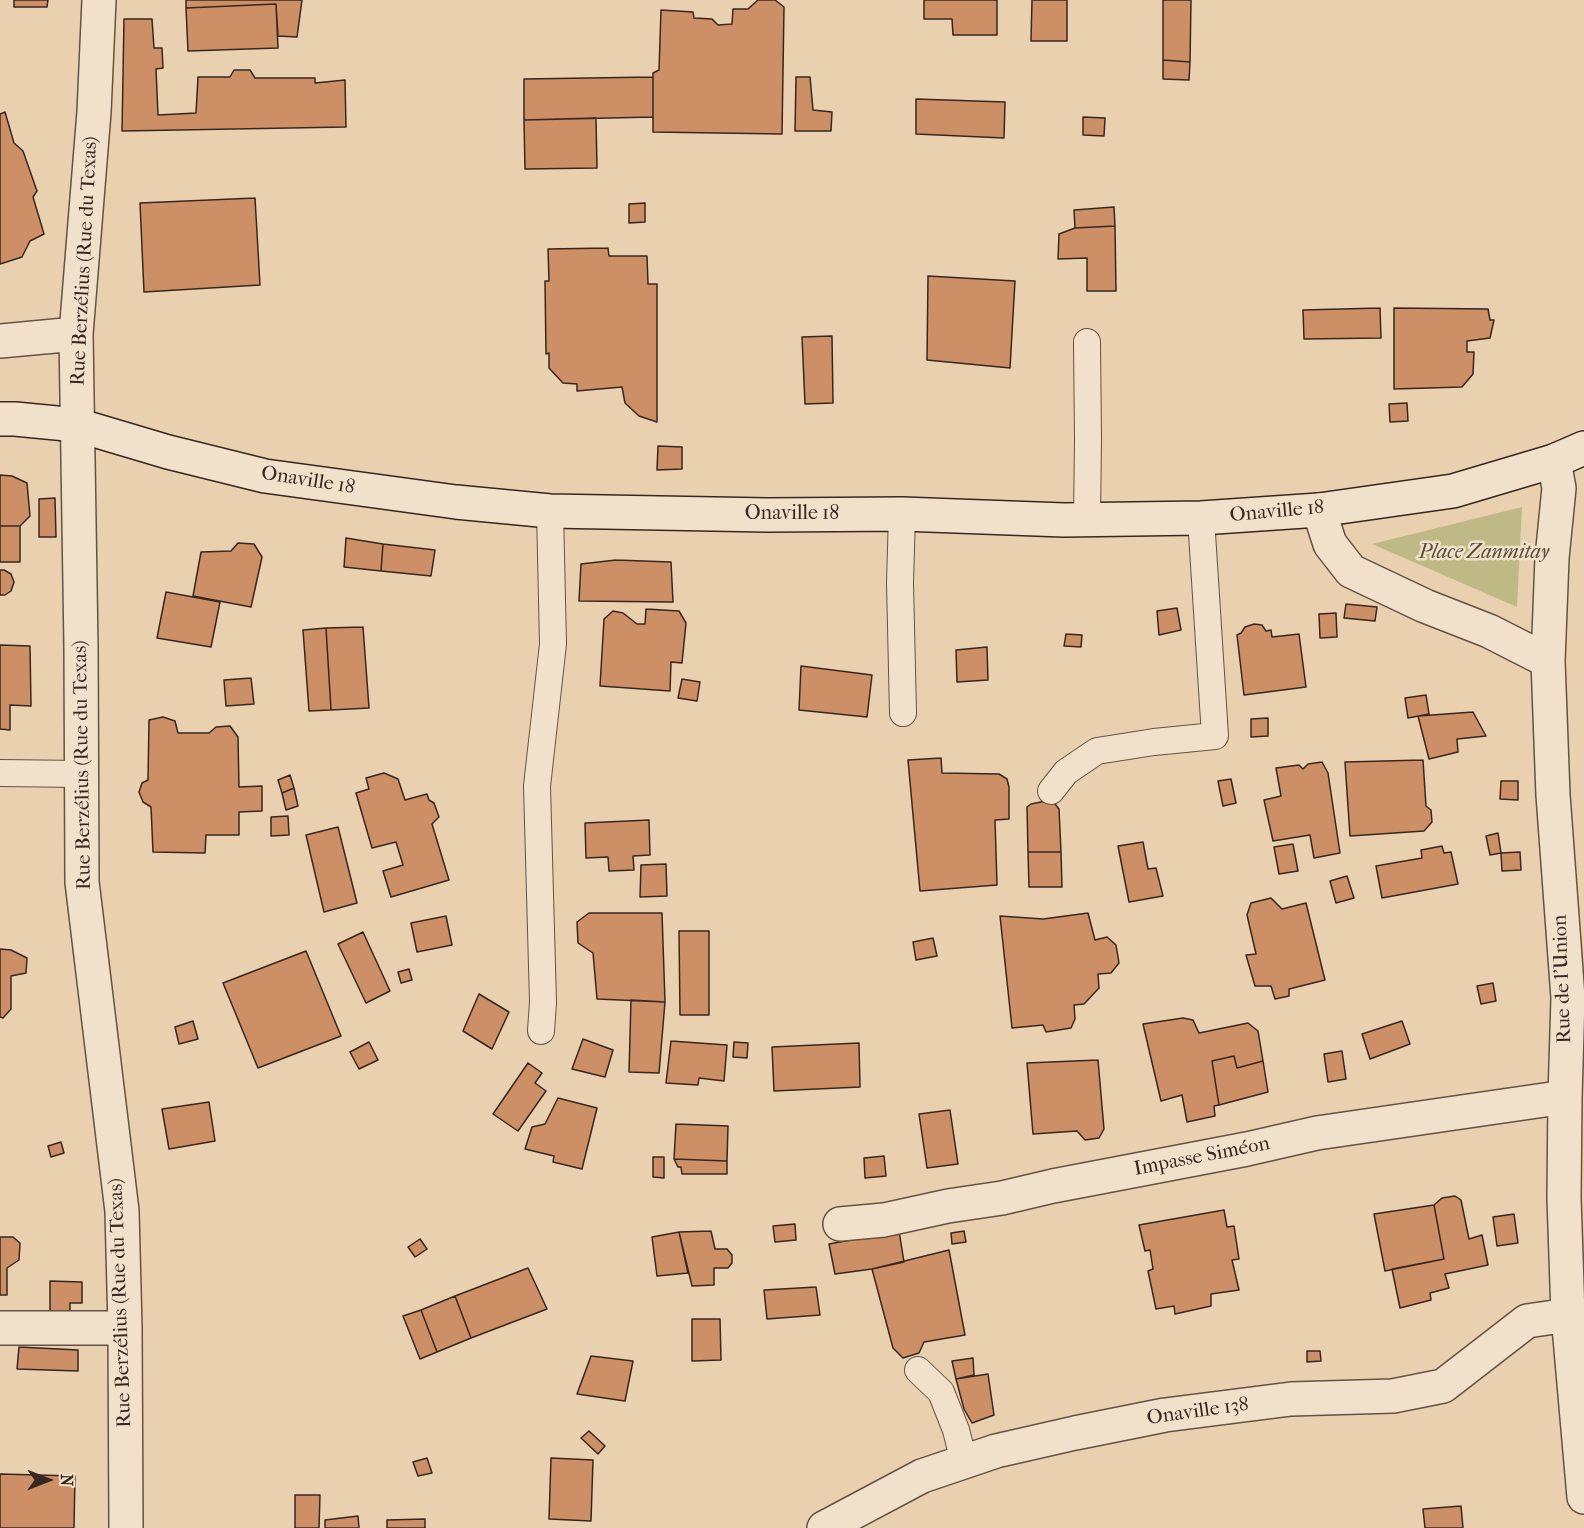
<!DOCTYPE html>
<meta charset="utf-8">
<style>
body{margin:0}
#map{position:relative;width:1584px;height:1528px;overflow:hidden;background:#e9d1af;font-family:"IM FELL French Canon",serif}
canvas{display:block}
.north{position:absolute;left:18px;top:1450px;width:60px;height:60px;-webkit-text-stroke:4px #f1e1cb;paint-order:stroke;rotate:90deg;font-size:16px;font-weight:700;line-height:24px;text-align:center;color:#372720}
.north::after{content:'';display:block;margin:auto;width:21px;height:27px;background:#372720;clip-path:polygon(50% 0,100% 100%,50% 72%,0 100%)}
</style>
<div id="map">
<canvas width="1584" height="1528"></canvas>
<div class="north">N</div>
</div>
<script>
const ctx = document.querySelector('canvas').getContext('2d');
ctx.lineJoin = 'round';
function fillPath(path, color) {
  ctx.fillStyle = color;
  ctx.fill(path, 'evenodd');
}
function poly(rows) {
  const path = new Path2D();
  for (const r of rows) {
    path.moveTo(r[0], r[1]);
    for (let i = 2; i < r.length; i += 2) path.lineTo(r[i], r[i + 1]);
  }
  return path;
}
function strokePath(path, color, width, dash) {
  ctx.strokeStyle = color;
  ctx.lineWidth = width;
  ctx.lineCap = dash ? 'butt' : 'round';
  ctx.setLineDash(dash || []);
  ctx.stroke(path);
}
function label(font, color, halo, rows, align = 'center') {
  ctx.font = font + ' "IM FELL French Canon",serif';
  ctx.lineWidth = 5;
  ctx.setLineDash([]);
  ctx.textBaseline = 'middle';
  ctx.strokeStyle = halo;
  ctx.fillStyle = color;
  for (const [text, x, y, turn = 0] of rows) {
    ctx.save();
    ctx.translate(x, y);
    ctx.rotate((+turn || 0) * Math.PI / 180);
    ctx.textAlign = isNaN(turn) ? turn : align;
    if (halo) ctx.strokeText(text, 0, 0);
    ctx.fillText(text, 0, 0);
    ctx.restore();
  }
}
fillPath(poly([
 [1522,507,1517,607,1372,544]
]), '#beb985');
const building = poly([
 [14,0,48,0,47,7,14,7,14,0],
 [186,0,302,0,297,37,278,36,276,4,186,8,186,0],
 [758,0,775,0,784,7,782,134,653,132,653,73,659,70,661,10,693,12,694,18,712,19,718,25,732,24,733,9,748,9,758,0],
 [924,0,997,0,997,35,953,35,952,19,924,19,924,0],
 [1032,0,1067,0,1067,41,1031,41,1032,0],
 [1163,0,1191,0,1190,62,1163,60,1163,0],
 [276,4,278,48,188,51,186,8,276,4],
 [124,19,152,19,154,48,162,48,163,68,156,69,158,115,196,113,198,77,230,77,234,70,250,70,255,78,315,78,315,83,345,80,346,127,122,131,124,19],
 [1163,60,1190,62,1189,80,1163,79,1163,60],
 [653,77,653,117,524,120,524,79,653,77],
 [796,77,810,77,813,110,832,112,831,131,795,131,796,77],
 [916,99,1005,102,1004,138,916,134,916,99],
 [5,112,14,143,23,151,37,191,33,197,44,234,30,241,22,257,0,264,0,114,5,112],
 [1083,117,1105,118,1104,136,1083,135,1083,117],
 [596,118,597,168,525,169,524,120,596,118],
 [255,198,260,285,144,292,140,203,255,198],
 [645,203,645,222,629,223,629,204,645,203],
 [1114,207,1115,226,1075,228,1074,210,1114,207],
 [1115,226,1116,291,1087,291,1087,258,1058,259,1059,234,1075,228,1115,226],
 [608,248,609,256,647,256,648,284,657,284,657,422,639,416,625,403,622,387,577,391,577,384,563,383,549,368,549,353,546,354,545,281,549,281,548,249,608,248],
 [928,276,1015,281,1010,368,927,360,928,276],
 [1380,308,1381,338,1304,339,1303,310,1380,308],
 [1394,308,1488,309,1490,320,1494,320,1490,338,1467,341,1467,352,1474,352,1473,374,1462,387,1394,389,1394,308],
 [832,336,833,403,805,404,802,337,832,336],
 [1407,403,1408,421,1390,422,1389,404,1407,403],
 [658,446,682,447,682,469,657,470,658,446],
 [0,475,12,476,27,483,30,516,20,526,0,526,0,475],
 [55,498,56,537,39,537,39,499,55,498],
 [0,526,20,526,20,562,0,562,0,526],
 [346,538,383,544,381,571,344,567,346,538],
 [238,543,254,544,262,557,251,607,193,596,201,552,231,551,238,543],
 [383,544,435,550,431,576,381,571,383,544],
 [616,560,671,562,673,602,579,601,581,564,616,560],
 [0,570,4,570,11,574,14,582,11,591,5,595,0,595,0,570],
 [166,592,220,602,211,647,157,638,166,592],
 [1346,604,1377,607,1375,621,1344,618,1346,604],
 [1177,608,1181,630,1159,635,1157,611,1177,608],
 [646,609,679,611,686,623,682,663,671,662,670,691,600,686,604,619,613,611,623,613,637,624,645,624,646,609],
 [1336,613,1337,637,1320,638,1319,614,1336,613],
 [1254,624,1262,625,1266,631,1271,630,1272,637,1299,634,1306,687,1244,695,1237,635,1241,633,1245,627,1254,624],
 [363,627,369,708,331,710,326,628,363,627],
 [326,628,331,710,309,711,303,630,326,628],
 [1066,634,1082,635,1081,647,1064,646,1066,634],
 [0,645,30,646,31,706,10,705,10,730,0,729,0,645],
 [987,647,988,680,957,682,956,650,987,647],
 [801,666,872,675,867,717,799,710,801,666],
 [251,678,254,704,226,706,224,680,251,678],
 [682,679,700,682,697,701,678,698,682,679],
 [1426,695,1429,714,1408,718,1405,698,1426,695],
 [1473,712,1486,736,1457,739,1458,752,1429,759,1418,716,1473,712],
 [163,717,175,721,178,733,209,733,216,727,230,726,238,737,239,787,262,786,262,811,239,812,239,835,206,835,205,853,153,852,151,807,143,802,139,792,142,783,148,780,149,720,163,717],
 [1268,718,1268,736,1251,737,1251,719,1268,718],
 [941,758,942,773,999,774,1007,779,1009,787,1009,819,995,820,997,885,920,891,908,760,941,758],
 [1423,760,1426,806,1431,810,1432,822,1424,831,1350,836,1345,762,1423,760],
 [1322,762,1328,773,1340,853,1314,858,1310,835,1273,841,1264,800,1281,796,1276,768,1299,765,1303,769,1308,764,1322,762],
 [384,773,398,779,405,800,427,794,429,800,434,803,439,817,432,824,449,880,391,897,383,871,403,865,396,842,372,848,356,793,369,789,366,778,384,773],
 [290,775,294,788,282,793,278,780,290,775],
 [1231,779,1236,803,1223,806,1218,781,1231,779],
 [1501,781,1518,781,1518,800,1500,799,1501,781],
 [294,788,298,806,286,810,282,793,294,788],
 [1046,801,1055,804,1059,809,1061,852,1028,852,1027,807,1031,804,1046,801],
 [288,816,289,835,271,836,271,817,288,816],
 [649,820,650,855,633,856,634,870,609,871,608,857,586,858,585,823,649,820],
 [338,827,357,903,324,912,306,835,338,827],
 [1498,833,1501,853,1490,855,1486,836,1498,833],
 [1143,842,1148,869,1156,868,1163,896,1129,902,1118,846,1143,842],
 [1293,844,1298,871,1279,874,1274,847,1293,844],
 [1442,846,1444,853,1451,852,1458,884,1382,898,1376,866,1422,858,1421,850,1442,846],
 [1028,852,1061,852,1062,887,1029,887,1028,852],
 [1520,852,1521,870,1502,871,1501,853,1520,852],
 [666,864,667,896,640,897,641,865,666,864],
 [1347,876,1354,898,1336,903,1330,881,1347,876],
 [1271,898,1282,909,1306,903,1325,980,1289,989,1289,996,1275,999,1271,986,1255,986,1246,955,1256,954,1247,915,1251,903,1271,898],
 [589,913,662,913,665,1002,597,999,593,953,578,943,577,922,589,913],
 [1088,913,1095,940,1107,937,1116,945,1119,963,1111,973,1098,974,1099,988,1084,1004,1074,1005,1075,1019,1071,1028,1046,1032,1043,1025,1012,1028,1000,916,1043,919,1088,913],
 [446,916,452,945,417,952,411,923,446,916],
 [679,931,709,931,709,1015,680,1015,679,931],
 [363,932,390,991,366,1003,338,944,363,932],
 [933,938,937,956,916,960,913,942,933,938],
 [0,949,11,950,27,958,26,973,11,976,11,1009,3,1018,0,1017,0,949],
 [306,951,341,1036,258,1068,223,983,306,951],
 [409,969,412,980,401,983,398,972,409,969],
 [1493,983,1496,1001,1481,1004,1477,986,1493,983],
 [479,994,509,1012,492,1049,463,1031,479,994],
 [631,1000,665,1002,659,1073,629,1072,631,1000],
 [1183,1018,1193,1020,1199,1033,1248,1023,1258,1031,1263,1061,1237,1068,1234,1056,1212,1061,1219,1105,1214,1106,1215,1116,1187,1122,1182,1095,1161,1101,1143,1024,1183,1018],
 [193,1021,198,1039,179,1044,175,1027,193,1021],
 [1402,1021,1410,1044,1370,1059,1362,1034,1402,1021],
 [583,1039,613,1050,605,1077,572,1069,583,1039],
 [671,1041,727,1045,724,1081,699,1078,698,1085,666,1083,671,1041],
 [369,1042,378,1060,359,1069,350,1052,369,1042],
 [734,1042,748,1043,747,1058,733,1057,734,1042],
 [859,1043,860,1087,774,1091,772,1047,859,1043],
 [1342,1051,1346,1079,1328,1082,1324,1054,1342,1051],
 [1234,1056,1237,1068,1263,1061,1268,1092,1219,1105,1212,1061,1234,1056],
 [1098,1060,1104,1129,1099,1138,1085,1140,1077,1131,1033,1134,1027,1063,1098,1060],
 [528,1063,542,1073,535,1083,546,1091,518,1131,493,1114,528,1063],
 [558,1098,597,1108,582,1169,553,1162,554,1156,525,1149,532,1127,545,1124,558,1098],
 [209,1102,215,1141,169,1149,162,1109,209,1102],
 [950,1110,958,1164,927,1168,919,1114,950,1110],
 [676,1124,728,1126,727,1161,674,1159,676,1124],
 [61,1142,64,1153,51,1157,48,1146,61,1142],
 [884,1156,886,1176,865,1178,864,1158,884,1156],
 [653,1157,664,1157,664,1178,653,1177,653,1157],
 [674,1159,727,1161,727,1174,682,1174,681,1167,678,1167,674,1159],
 [1455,1196,1461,1200,1469,1239,1482,1235,1488,1265,1445,1274,1449,1288,1430,1293,1431,1300,1400,1308,1392,1269,1444,1259,1434,1205,1442,1198,1455,1196],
 [1434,1205,1444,1259,1385,1271,1374,1214,1434,1205],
 [1224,1210,1227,1227,1234,1226,1239,1259,1232,1260,1239,1290,1211,1294,1211,1306,1175,1314,1174,1306,1156,1309,1148,1271,1153,1269,1150,1250,1145,1251,1139,1225,1224,1210],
 [1514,1214,1518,1243,1497,1246,1493,1217,1514,1214],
 [795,1224,796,1240,775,1242,773,1226,795,1224],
 [711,1231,715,1249,727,1249,732,1255,732,1263,728,1268,714,1268,714,1285,692,1286,679,1232,711,1231],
 [899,1231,904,1262,872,1269,835,1274,829,1244,899,1231],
 [964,1231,966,1242,952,1244,951,1233,964,1231],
 [679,1232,688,1273,657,1276,652,1237,679,1232],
 [0,1237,13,1237,20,1243,19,1260,7,1268,7,1295,0,1295,0,1237],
 [420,1239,427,1249,415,1257,408,1247,420,1239],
 [949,1250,965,1335,924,1342,919,1353,903,1358,893,1348,872,1269,949,1250],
 [528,1268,547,1309,471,1338,455,1296,528,1268],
 [50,1281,82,1282,82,1303,70,1303,70,1314,50,1313,50,1281],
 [816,1287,820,1315,767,1319,764,1290,816,1287],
 [455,1296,471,1338,437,1352,421,1310,455,1296],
 [421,1310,437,1352,420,1359,403,1316,421,1310],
 [692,1319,720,1319,721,1360,692,1361,692,1319],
 [19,1347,78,1350,78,1371,17,1369,19,1347],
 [1307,1351,1320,1351,1321,1361,1307,1362,1307,1351],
 [591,1356,633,1361,625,1401,577,1394,591,1356],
 [973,1358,974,1375,956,1379,952,1361,973,1358],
 [988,1374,994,1415,972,1423,964,1409,956,1379,988,1374],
 [589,1431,605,1446,598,1454,581,1438,589,1431],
 [427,1458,432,1473,418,1476,413,1462,427,1458],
 [551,1458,593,1460,591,1521,549,1519,551,1458],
 [0,1474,75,1476,74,1528,0,1528,0,1474],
 [295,1495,320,1495,319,1528,295,1528,295,1495],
 [1461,1506,1463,1528,1425,1528,1423,1509,1461,1506],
 [358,1516,359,1528,325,1528,325,1520,358,1516],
 [425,1519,425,1528,387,1528,387,1520,425,1519]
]);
fillPath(building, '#cd8f65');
strokePath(building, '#372720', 1.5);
const lane = poly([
 [1087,342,1088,439,1087,520],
 [902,514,900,583,903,713],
 [0,773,81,774],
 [1051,791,1066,772,1097,751,1154,742,1215,736,1201,518],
 [541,1031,543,1002,537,786,553,644,550,511],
 [918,1370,941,1392,956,1430,964,1462]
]);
const street = poly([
 [99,0,94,112,76,334,81,647,82,882,122,1211,125,1328,126,1528],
 [0,341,76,334],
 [1554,461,1559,488,1552,558,1548,661,1553,795,1568,998,1565,1097,1564,1198,1568,1315,1584,1497],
 [1319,510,1330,544,1351,571,1425,606,1489,631,1548,661],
 [840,1224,884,1220,948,1206,1002,1198,1053,1186,1247,1149,1317,1133,1565,1097],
 [0,1328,125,1328],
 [824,1528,922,1476,996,1451,1075,1433,1165,1415,1291,1399,1393,1396,1443,1386,1527,1321,1568,1315]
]);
const secondary = poly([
 [0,419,15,419,77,425,168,452,265,476,456,502,550,511,768,515,902,514,1064,520,1201,518,1319,510,1453,491,1554,461,1584,448]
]);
strokePath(lane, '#645244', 28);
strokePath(street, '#645244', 36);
strokePath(secondary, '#372720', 36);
strokePath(lane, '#f1e1cb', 26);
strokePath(street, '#f1e1cb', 33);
strokePath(secondary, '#f1e1cb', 33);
label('20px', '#372720', '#f1e1cb', [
 ["Rue Berzélius (Rue du Texas)",85,261,-87],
 ["Onaville 18",308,481,9],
 ["Onaville 18",1277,512,-5],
 ["Onaville 18",792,514],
 ["Rue Berzélius (Rue du Texas)",83,765,-91],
 ["Rue de l'Union",1563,979,-92],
 ["Impasse Siméon",1202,1157,-11],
 ["Rue Berzélius (Rue du Texas)",121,1303,-92],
 ["Onaville 138",1198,1412,-8]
]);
label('italic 20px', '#594c39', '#f1e1cb', [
 ["Place Zanmitay",1484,553]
]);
</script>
